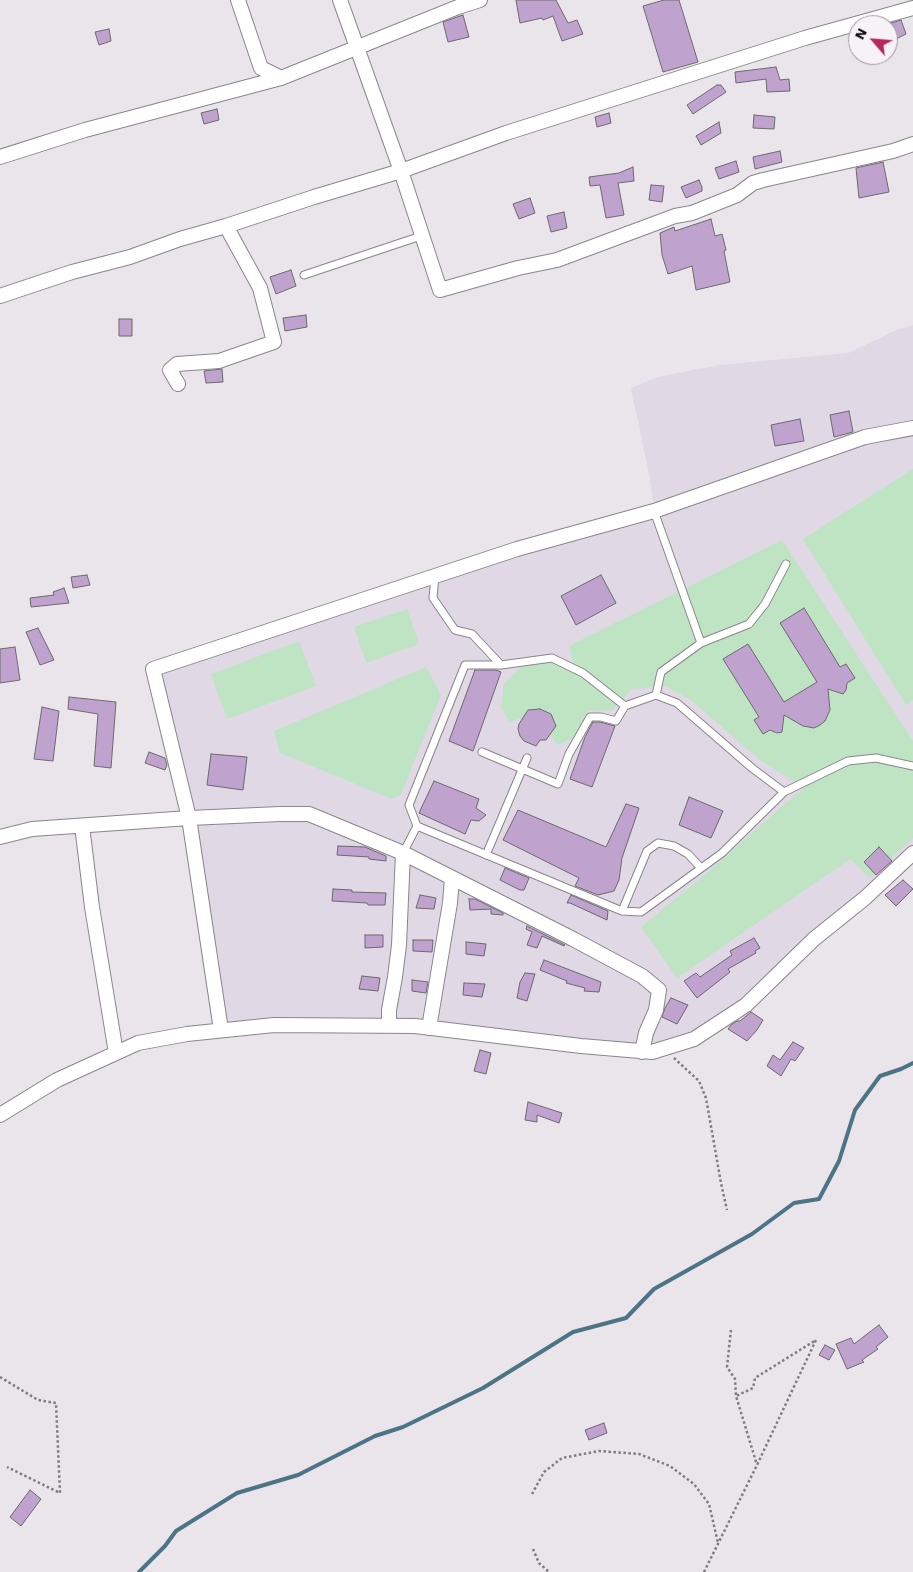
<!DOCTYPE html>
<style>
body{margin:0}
#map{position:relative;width:913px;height:1572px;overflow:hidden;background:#e9e5eb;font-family:"Work Sans",sans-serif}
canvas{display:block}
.north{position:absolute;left:848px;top:15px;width:50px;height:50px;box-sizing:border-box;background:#f6f2f8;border:1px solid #9a979b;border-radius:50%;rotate:297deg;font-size:14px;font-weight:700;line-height:20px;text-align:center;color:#0f0e10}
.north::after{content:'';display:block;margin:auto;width:18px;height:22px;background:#b6285a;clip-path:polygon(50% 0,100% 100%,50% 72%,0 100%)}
</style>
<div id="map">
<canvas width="913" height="1572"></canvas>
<div class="north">N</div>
</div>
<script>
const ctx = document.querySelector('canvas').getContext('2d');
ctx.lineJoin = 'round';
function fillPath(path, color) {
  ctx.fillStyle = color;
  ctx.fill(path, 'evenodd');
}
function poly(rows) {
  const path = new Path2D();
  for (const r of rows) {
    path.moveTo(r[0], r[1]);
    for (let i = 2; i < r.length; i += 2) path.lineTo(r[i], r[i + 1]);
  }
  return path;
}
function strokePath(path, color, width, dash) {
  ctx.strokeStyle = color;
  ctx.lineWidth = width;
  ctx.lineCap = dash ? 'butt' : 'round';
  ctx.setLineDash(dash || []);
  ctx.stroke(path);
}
fillPath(poly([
 [913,325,913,853,746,1005,694,1039,652,1052,429,1028,221,1030,204,911,153,669,654,511,650,479,631,388,658,377,719,365,848,353,897,330]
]), '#e0d8e5');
fillPath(poly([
 [913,469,913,700,906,705,803,539],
 [782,540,913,741,913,838,870,878,850,859,677,978,641,927,714,867,781,807,805,788,761,761,691,700,665,686,632,689,612,710,588,711,573,738,558,745,541,723,519,718,510,723,501,708,504,683,527,662,555,659,574,667,569,646],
 [407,609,419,644,366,663,354,627],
 [299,641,316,686,227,719,211,674],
 [426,667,441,695,401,794,392,799,280,753,274,731]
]), '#bfe4c3');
strokePath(poly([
 [139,1572,165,1546,176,1531,237,1493,298,1475,375,1436,403,1427,483,1388,573,1332,626,1318,654,1289,752,1234,794,1203,819,1199,839,1161,855,1110,880,1076,901,1069,913,1063]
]), '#4d7386', 4);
const building = poly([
 [516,0,556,0,568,23,577,20,583,34,562,41,553,16,543,20,542,18,520,23,516,0],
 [664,0,679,0,698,62,663,72,643,6,664,0],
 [463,15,469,37,448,42,443,22,463,15],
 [901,20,906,34,888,43,888,24,901,20],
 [109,29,111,41,99,45,95,32,109,29],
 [776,67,780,80,789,79,790,91,767,92,766,79,736,83,735,72,776,67],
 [717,85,721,85,726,92,693,114,687,105,717,85],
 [217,109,219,120,204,124,201,113,217,109],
 [609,113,611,123,597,127,595,117,609,113],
 [754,115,775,117,774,129,753,128,754,115],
 [719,122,721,133,701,145,696,136,719,122],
 [780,151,782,162,755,169,753,157,780,151],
 [736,161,739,172,719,179,715,168,736,161],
 [883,162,889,192,859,198,856,168,883,162],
 [633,167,634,181,618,183,624,215,606,218,600,185,590,186,589,177,619,173,633,167],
 [699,180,702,187,702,191,686,198,681,187,699,180],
 [651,185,664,186,662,202,649,200,651,185],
 [530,198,535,213,519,219,513,204,530,198],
 [564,212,567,228,551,232,547,216,564,212],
 [711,219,715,236,722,234,726,250,724,251,730,282,696,290,692,266,668,274,662,255,660,233,674,227,675,231,711,219],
 [291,270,296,286,276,294,270,277,291,270],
 [306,315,307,327,285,331,283,318,306,315],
 [119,319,132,319,132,336,119,336,119,319],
 [222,369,223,382,206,383,204,371,222,369],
 [849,411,853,432,834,437,830,415,849,411],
 [800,419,804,441,775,446,771,425,800,419],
 [87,575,90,585,73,588,71,577,87,575],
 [601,575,616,603,576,625,561,596,601,575],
 [64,588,69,603,31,607,30,598,54,595,53,592,64,588],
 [804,608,840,667,846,664,855,678,847,683,846,690,843,694,828,689,830,710,825,721,820,725,814,728,803,726,784,715,782,732,777,733,770,730,763,734,754,720,759,717,723,659,748,644,784,702,817,682,780,623,804,608],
 [38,628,54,660,40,665,26,632,38,628],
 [15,647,20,680,0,683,0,649,15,647],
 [475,670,496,670,501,672,473,751,449,741,475,670],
 [69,697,116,702,111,768,94,766,98,714,68,709,69,697],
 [42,707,59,711,53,761,34,759,42,707],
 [540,709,551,714,556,726,546,740,540,740,536,746,524,741,520,736,518,729,519,724,528,710,540,709],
 [593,722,600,722,615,726,592,787,570,779,585,737,593,722],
 [149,752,165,758,167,765,165,770,145,763,149,752],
 [211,754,247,757,243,790,207,785,211,754],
 [434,781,479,799,476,808,486,815,479,821,471,820,465,834,419,813,434,781],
 [689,797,723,811,711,838,679,825,689,797],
 [626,804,639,808,622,858,619,880,614,891,598,895,575,886,579,878,503,840,518,810,606,847,626,804],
 [338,846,365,847,386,856,386,861,369,859,369,857,337,855,338,846],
 [879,847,892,861,876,875,864,862,879,847],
 [505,868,529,878,524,890,520,890,500,880,505,868],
 [903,880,913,889,896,906,885,895,903,880],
 [333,889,352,890,352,892,386,893,385,905,368,905,367,903,332,901,333,889],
 [420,895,436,898,434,909,416,908,420,895],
 [571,895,608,911,607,920,570,903,567,903,571,895],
 [469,899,475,899,503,913,503,915,491,914,491,909,470,910,469,899],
 [527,926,565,945,564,946,542,936,537,948,527,945,532,932,526,929,527,926],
 [365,935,383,935,383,947,365,948,365,935],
 [754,938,760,948,755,951,756,953,728,969,730,972,697,998,684,981,696,973,700,977,732,955,730,951,754,938],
 [413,940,433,940,432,952,413,951,413,940],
 [466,942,486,944,484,956,466,954,466,942],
 [544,960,601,982,599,992,584,991,585,988,566,983,567,981,540,970,544,960],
 [525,973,535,974,527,1001,517,998,520,982,525,973],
 [362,976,380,978,378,991,359,989,362,976],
 [412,980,428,982,426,993,412,991,412,980],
 [464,983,485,984,482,997,463,995,464,983],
 [671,998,688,1005,677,1024,662,1017,665,1008,671,998],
 [751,1012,763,1020,757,1030,747,1041,728,1029,731,1025,737,1021,740,1021,751,1012],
 [793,1042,804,1048,795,1061,791,1059,781,1076,767,1066,773,1055,780,1060,793,1042],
 [480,1050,491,1053,486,1074,474,1071,480,1050],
 [528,1102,562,1113,559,1123,537,1115,537,1122,525,1120,528,1102],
 [879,1325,888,1337,876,1347,878,1349,862,1360,864,1362,847,1369,836,1344,851,1338,854,1344,879,1325],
 [825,1345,835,1350,829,1360,819,1355,825,1345],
 [604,1423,607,1433,589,1440,585,1430,604,1423],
 [30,1490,41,1499,21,1526,10,1517,30,1490]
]);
fillPath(building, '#c0a2cf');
strokePath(building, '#6c696e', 1);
const service = poly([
 [304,275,421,236],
 [654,511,701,643],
 [435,576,433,598,455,630,472,634,501,665,552,658,583,673,625,706],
 [656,695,661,672,701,643,749,624,765,604,786,564],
 [784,792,848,761,876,758,913,766],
 [417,826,409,805,465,665,501,665],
 [403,853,417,826,622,911,641,912,722,853,784,792,752,768,677,703,656,695,625,706,616,721,601,717,590,717,569,754,558,784,482,752],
 [486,855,527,758],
 [622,911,647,851,658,843,674,846,688,854,701,868]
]);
const minor = poly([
 [238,0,261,68,281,78],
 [340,0,401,171,440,290,518,268,557,260,675,216,692,213,737,195,753,183,763,180,893,151,913,144],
 [0,157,85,130,281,78,458,7,480,0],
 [0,296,72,272,130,257,180,239,226,226,314,197,401,171,506,133,805,38,913,8],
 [178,384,170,370,177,364,219,361,274,342,260,288,226,226],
 [82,826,92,907,116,1053],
 [0,837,32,829,189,818,153,669,517,549,654,511,865,437,913,428],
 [389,1025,389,1010,395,977,399,945,403,853,573,939,642,976,659,990,656,1010,646,1033,642,1052],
 [429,1028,450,903,452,878],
 [221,1030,189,818,280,814,309,814,403,853],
 [0,1115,57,1080,138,1043,187,1034,274,1025,415,1026,581,1046,652,1052,694,1039,746,1005,814,939,865,898,913,853]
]);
strokePath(service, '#89868b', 9);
strokePath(minor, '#89868b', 16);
strokePath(poly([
 [674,1058,699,1081,706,1098,721,1183,727,1210],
 [731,1330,727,1367,735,1379,736,1396],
 [0,1377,38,1400,56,1403,60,1493,7,1467],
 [532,1494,544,1472,562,1458,599,1451,639,1454,670,1466,694,1484,709,1504,718,1543],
 [533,1549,539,1563,549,1572],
 [704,1572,757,1465,816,1340,755,1378,753,1388,736,1396,757,1465]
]), '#7f7c80', 2.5, [2.5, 2.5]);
strokePath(service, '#fff', 7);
strokePath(minor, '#fff', 14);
</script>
